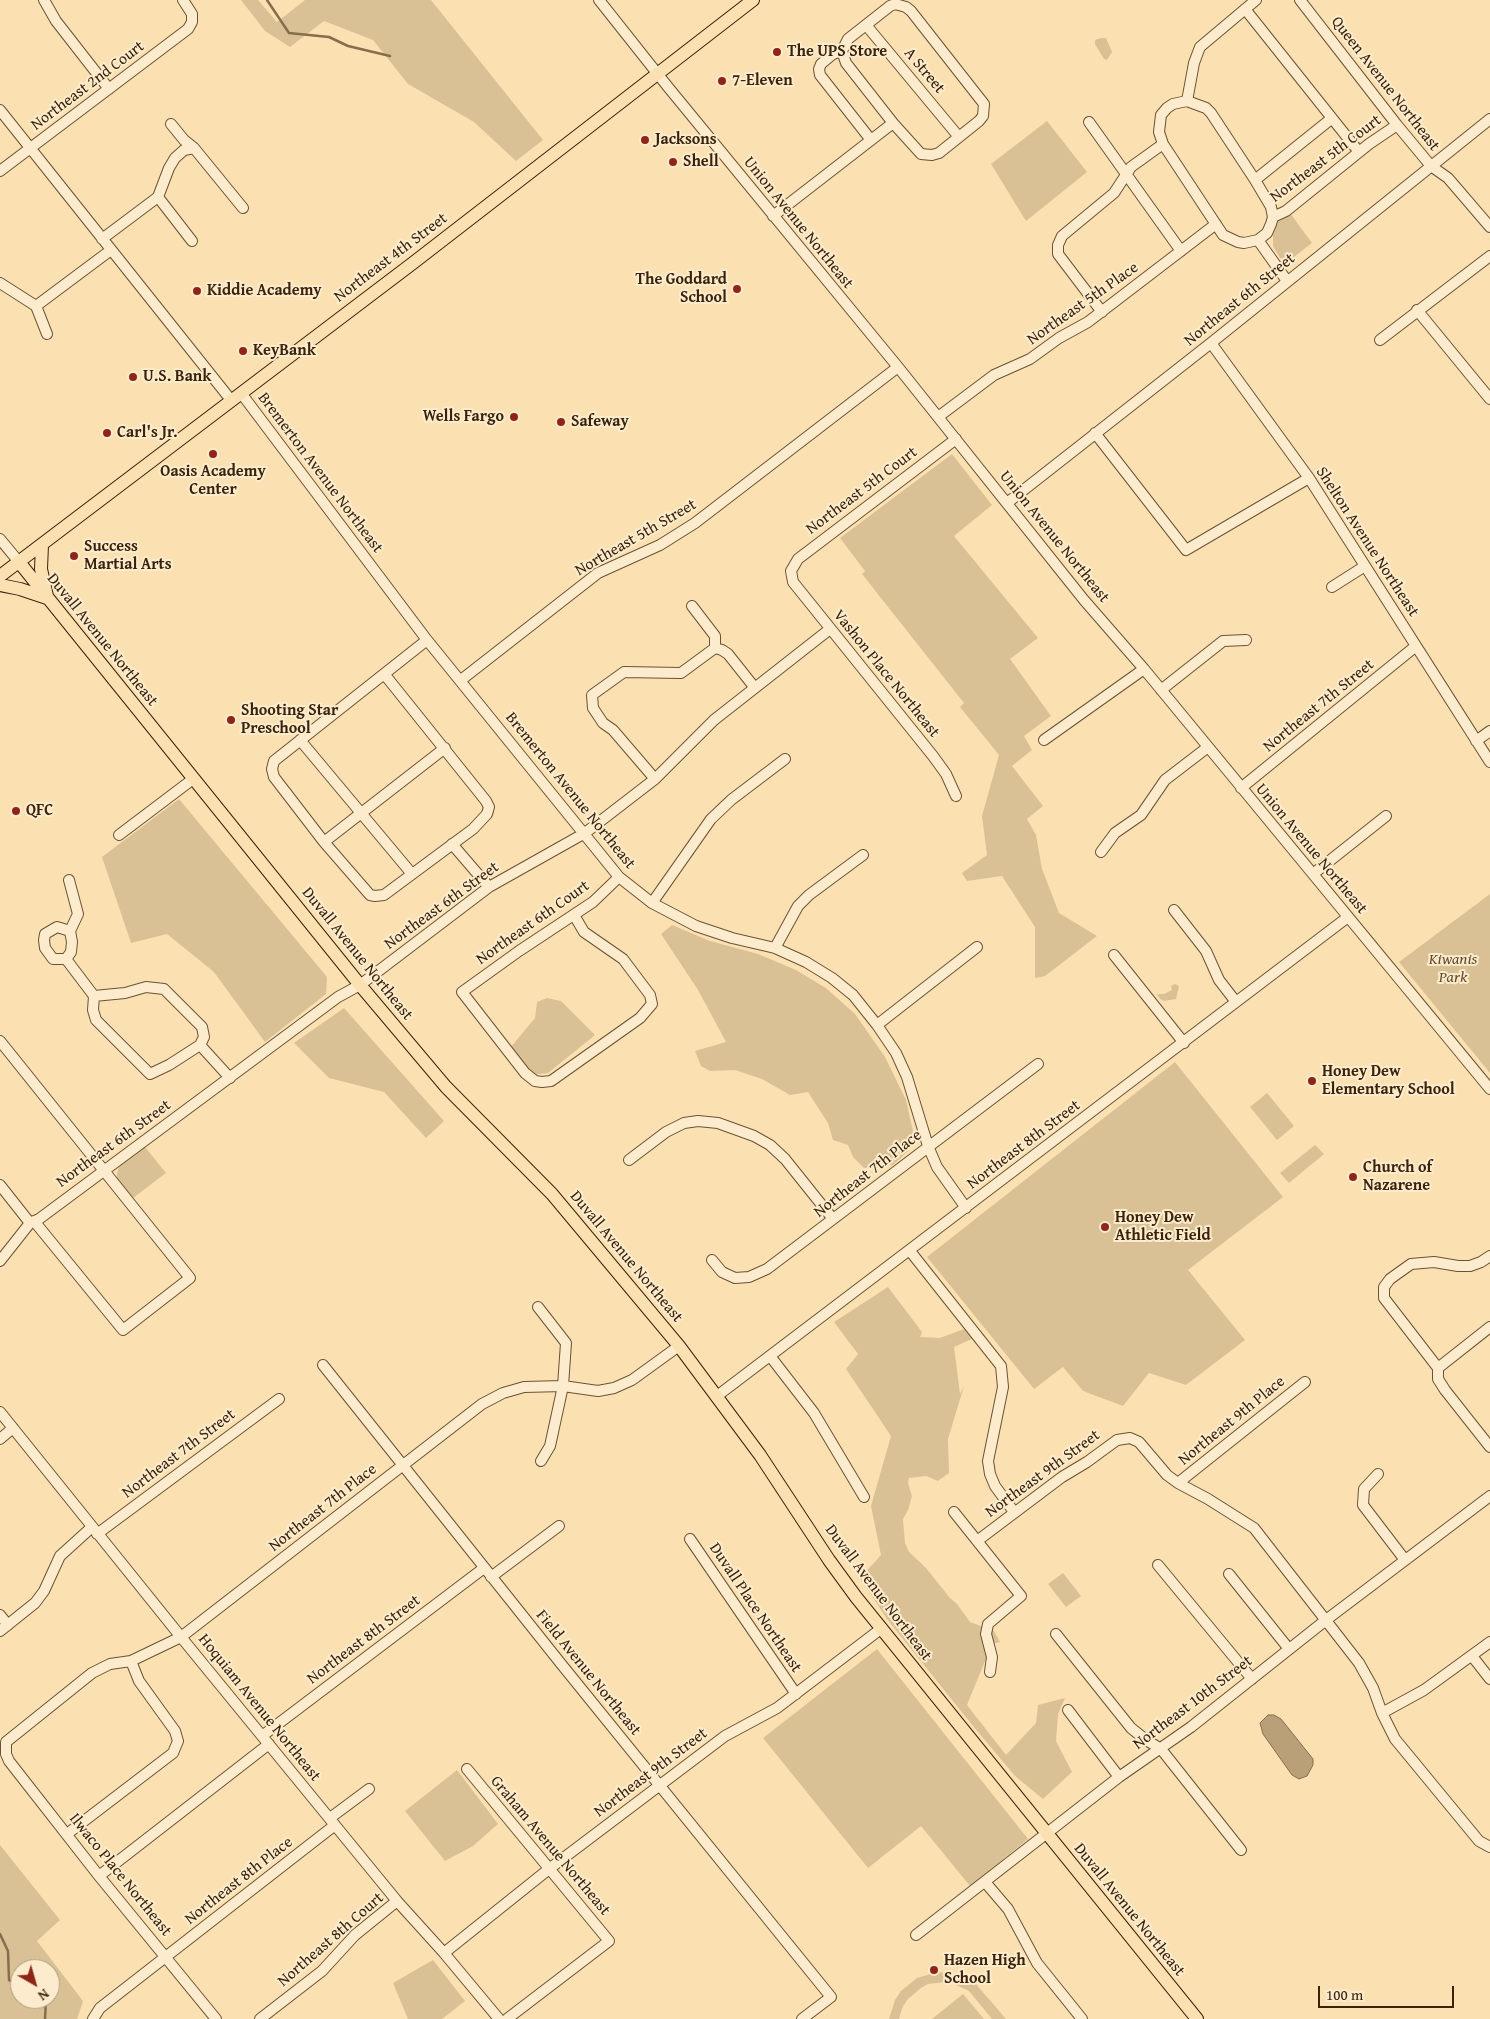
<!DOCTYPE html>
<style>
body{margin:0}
#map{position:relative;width:1490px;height:2019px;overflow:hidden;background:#fbe1b2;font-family:"Gentium Book Plus",serif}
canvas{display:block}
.north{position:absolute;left:10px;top:1959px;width:50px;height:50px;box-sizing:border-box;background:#fceccd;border:1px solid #ae9c7f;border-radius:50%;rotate:142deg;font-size:14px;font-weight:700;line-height:20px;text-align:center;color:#3a230a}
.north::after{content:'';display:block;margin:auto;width:18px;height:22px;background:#8f2418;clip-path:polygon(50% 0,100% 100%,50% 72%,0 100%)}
.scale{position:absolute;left:1318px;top:1986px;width:136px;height:22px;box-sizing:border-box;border:2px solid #3a230a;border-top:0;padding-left:6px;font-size:15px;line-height:18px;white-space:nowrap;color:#3a230a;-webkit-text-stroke:4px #fceccd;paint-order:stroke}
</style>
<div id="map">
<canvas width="1490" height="2019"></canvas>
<div class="north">N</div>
<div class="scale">100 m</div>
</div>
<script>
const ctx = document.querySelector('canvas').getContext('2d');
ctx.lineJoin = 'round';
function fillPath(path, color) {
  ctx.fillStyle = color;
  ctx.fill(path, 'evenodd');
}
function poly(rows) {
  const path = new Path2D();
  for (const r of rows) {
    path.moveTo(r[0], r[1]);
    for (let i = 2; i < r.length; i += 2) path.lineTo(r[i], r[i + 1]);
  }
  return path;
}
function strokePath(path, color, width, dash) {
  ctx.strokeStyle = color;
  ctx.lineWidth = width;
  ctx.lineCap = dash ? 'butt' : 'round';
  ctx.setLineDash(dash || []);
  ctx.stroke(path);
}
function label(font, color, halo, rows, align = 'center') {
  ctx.font = font + ' "Gentium Book Plus",serif';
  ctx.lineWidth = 4;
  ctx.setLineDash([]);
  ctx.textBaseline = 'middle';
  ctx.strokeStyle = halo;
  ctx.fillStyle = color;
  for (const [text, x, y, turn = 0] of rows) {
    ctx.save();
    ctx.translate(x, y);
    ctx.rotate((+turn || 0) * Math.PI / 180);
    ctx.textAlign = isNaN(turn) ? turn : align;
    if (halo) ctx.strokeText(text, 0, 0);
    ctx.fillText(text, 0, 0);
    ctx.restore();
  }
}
fillPath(poly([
 [241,0,258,0,277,22,305,0,431,0,543,140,516,161,474,122,408,84,373,40,324,21,290,47,265,31],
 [1101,38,1106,38,1112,52,1107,60,1104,59,1095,44,1095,40],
 [1047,121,1087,172,1026,221,991,164],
 [1290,213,1312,243,1290,260,1280,258,1273,246,1273,234,1279,220],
 [952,454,992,505,954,536,1038,638,1010,659,1051,716,1024,736,1032,750,1012,766,1043,806,1027,819,1036,835,1042,869,1059,913,1097,936,1045,976,1035,978,1035,927,1002,876,967,881,962,873,987,855,982,816,999,755,960,707,964,703,862,574,865,571,840,538],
 [179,799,327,977,326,994,265,1042,214,972,167,934,131,943,102,857],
 [1490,894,1490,1073,1399,962],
 [672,925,710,941,758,954,796,970,826,988,855,1014,885,1057,906,1100,913,1131,909,1150,893,1165,864,1168,853,1157,848,1145,833,1140,828,1123,808,1092,790,1095,762,1079,735,1070,710,1071,701,1066,695,1051,726,1042,698,990,661,934],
 [1175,984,1179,986,1176,999,1164,1001,1160,999,1157,994,1164,994,1172,990,1171,986],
 [547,998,561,1001,595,1035,548,1073,532,1075,510,1048,535,1018,537,1002],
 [344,1008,444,1121,426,1138,384,1092,329,1078,294,1043],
 [1175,1062,1283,1197,1188,1270,1245,1340,1186,1385,1149,1373,1123,1406,1083,1391,1063,1367,1034,1389,927,1257],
 [1267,1093,1294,1126,1277,1140,1250,1107],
 [1315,1145,1324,1154,1289,1183,1280,1173],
 [145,1147,166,1173,133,1198,117,1178,117,1173,119,1167],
 [888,1287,922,1332,920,1337,940,1338,964,1329,970,1332,974,1338,954,1347,960,1394,964,1386,948,1439,949,1473,938,1481,926,1476,909,1478,908,1483,912,1496,908,1510,903,1519,905,1543,909,1552,926,1568,950,1598,957,1604,970,1622,994,1631,1000,1642,992,1644,967,1705,1006,1755,1036,1723,1038,1705,1065,1698,1058,1714,1056,1741,1072,1772,1043,1799,1015,1776,973,1726,887,1619,860,1578,881,1555,871,1506,891,1436,846,1369,858,1354,834,1322],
 [1063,1573,1081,1596,1066,1607,1048,1584],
 [877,1649,1028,1839,970,1886,921,1826,868,1868,763,1738],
 [457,1770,498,1824,473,1846,445,1861,405,1811],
 [0,1845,60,1920,37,1941,83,2001,77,2019,0,2019],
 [20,1969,50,1969,50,1999,20,1999],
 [433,1960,465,2001,442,2019,408,2019,393,1983],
 [937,1972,957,1974,975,1983,1006,2019,992,2019,969,1991,954,1984,945,1982,928,1984,921,1988,908,1999,903,2006,899,2019,889,2019,895,2000,901,1991,917,1978],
 [963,1994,984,2019,932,2019]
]), '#dac195');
const water = poly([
 [1268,1715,1274,1715,1281,1719,1313,1759,1313,1765,1307,1776,1299,1779,1292,1775,1263,1734,1260,1723,1268,1715]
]);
fillPath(water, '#b9a079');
strokePath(water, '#866e4d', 1);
strokePath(poly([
 [267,0,289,33,329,37,348,46,390,56],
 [0,1934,8,1951,9,1980,20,1985],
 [45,2019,46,1999]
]), '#866e4d', 2.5);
const minor = poly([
 [44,0,56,21,109,89],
 [599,0,668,87,898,367,1084,600,1144,669,1490,1089],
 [1300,0,1397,125,1431,166,1448,178,1490,227],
 [1245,9,1359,152],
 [866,25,959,137],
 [842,51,846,63,893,123,921,154,932,155,939,153,979,121,983,116,984,104,911,11,906,7,895,4,890,6,848,39,842,51,833,54,821,64,819,69,820,75,871,140],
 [1187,101,1206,108,1211,113,1255,180,1271,207,1273,217,1271,224,1267,233,1258,240],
 [0,110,231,400],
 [1089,122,1181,251],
 [171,124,184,140,194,148,243,208],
 [1163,144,1223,235,1238,242,1244,243,1258,240,1287,281],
 [0,171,188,29,192,22,192,14,183,0],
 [1255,180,1331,119],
 [158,197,192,241],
 [773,216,893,123],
 [1273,217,1286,211,1369,144,1397,125],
 [102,239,158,197,169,168,175,158,184,150,194,148],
 [0,283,36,306,47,334],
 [36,306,111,250],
 [1417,310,1490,399],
 [1102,312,1058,254,1058,245,1062,236,1114,193,1131,167,1163,144,1159,132,1161,115,1167,108,1173,104,1187,101,1194,63,1200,47,1256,0],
 [1380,340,1490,256],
 [1211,343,1309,478,1490,762],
 [241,393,427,640,619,877,652,903,696,926,732,938,775,948,806,962,832,978,853,995,877,1025,896,1053,907,1077,928,1146,937,1167,966,1208],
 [938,417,994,375,1030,359,1059,338,1088,322,1216,224],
 [1095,433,1186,550,1309,478],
 [956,439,798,559,791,571,793,582,933,756,946,774,956,796],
 [1007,503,1211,343,1490,119],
 [0,539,19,562],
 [1332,587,1365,566],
 [692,606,715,636,715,648,722,650,728,654,755,688],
 [385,675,486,801,489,807,487,814,473,829,384,895,375,896,370,895,324,842,274,777,272,769,274,761,427,640],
 [461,680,598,573,660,545,695,523,898,367],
 [1161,690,1223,641,1246,640],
 [300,740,412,874],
 [1044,740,1144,669],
 [1476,741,1490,731],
 [655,779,613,730,603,723,593,708,592,695,624,672,681,673,715,648],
 [1241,788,1416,646],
 [119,835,193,779],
 [324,842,445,748],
 [452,844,489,887],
 [1101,852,1115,833,1141,815,1165,780,1208,747],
 [1313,874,1386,816],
 [652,903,711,819,731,800,785,759],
 [1174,910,1206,951,1219,980,1236,1002],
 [574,915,584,932,623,959,650,995,652,1004,640,1018,551,1081,542,1082,535,1081,525,1073,462,992,519,951,593,902,619,877],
 [70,931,72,942,71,952,66,959,94,996,93,1010,96,1020,150,1074,169,1065,200,1045,204,1037,202,1027,164,989,146,987,125,993,94,996],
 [775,948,798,906,809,895,863,855],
 [1114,955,1184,1043],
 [66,959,53,959,45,948,44,940,45,934,57,927,70,931,78,914,69,880],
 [877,1025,977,947],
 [0,1041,190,1278,123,1330,34,1221],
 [200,1045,230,1078],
 [629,1160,666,1132,684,1123,698,1121,718,1123,754,1136,770,1145,785,1159,833,1219],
 [0,1185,30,1223],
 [910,1251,1001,1366,1003,1387,988,1461,990,1474,995,1486,1014,1512],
 [712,1260,722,1272,735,1278,749,1277,767,1269,1038,1064],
 [0,1261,30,1223,39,1219,338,997,360,985,489,887,585,833,655,779,714,720,830,629],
 [538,1307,566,1343,563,1386,550,1446,541,1461],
 [770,1356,814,1413,864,1497],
 [323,1365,562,1665,831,1997,802,2019],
 [1438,1368,1384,1298,1384,1287,1390,1279,1411,1264,1434,1262,1458,1266,1470,1266,1481,1262,1490,1256],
 [1438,1368,1438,1379,1445,1390,1490,1447],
 [1438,1368,1490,1327],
 [717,1396,1348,917],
 [0,1412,181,1637,397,1901,444,1953,499,2019],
 [0,1439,13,1428],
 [1378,1474,1364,1489,1363,1505,1405,1560],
 [1178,1483,1305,1382],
 [954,1512,1021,1596,988,1624,986,1634,992,1657,990,1672],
 [97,1534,279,1399],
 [690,1539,796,1694],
 [977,1541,1062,1477,1087,1462,1117,1440,1130,1438,1139,1442,1167,1475,1178,1483,1208,1499,1254,1528,1359,1663,1373,1688,1382,1713,1395,1739,1479,1841,1490,1847],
 [1158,1565,1252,1679],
 [1229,1574,1289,1649],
 [491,1577,559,1526],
 [0,1615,8,1625],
 [0,1631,35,1603,44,1591,60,1556,92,1527],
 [1056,1634,1131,1728,1146,1740,1161,1749,1241,1850],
 [1472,1656,1490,1679],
 [1068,1710,1119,1777],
 [1382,1713,1424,1690,1490,1642],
 [262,1736,484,1568],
 [467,1769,609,1941,507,2019],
 [330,1818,369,1789],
 [67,1834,173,1753,178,1741,175,1731,139,1681,131,1661],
 [99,1876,269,1744],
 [985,1882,1008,1909,1037,1963,1082,2019],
 [916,1935,1119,1777,1191,1727,1326,1620,1490,1496],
 [444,1953,549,1869,725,1736,777,1708,882,1628],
 [93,2019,100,2008,335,1825],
 [216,2019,99,1876,9,1761,6,1754,6,1742,92,1673,110,1664,131,1661,181,1637,482,1404,503,1393,524,1387,563,1386,598,1391,614,1388,632,1380,679,1346],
 [260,2019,322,1971,355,1935,397,1901]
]);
const major = poly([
 [42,545,41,569,47,596],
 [19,562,360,985,446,1087,552,1194,679,1346,760,1455,829,1560,856,1597,1197,2019],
 [0,576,413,263,753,0],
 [0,585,20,589,47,598]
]);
strokePath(minor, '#6a5234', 12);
strokePath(major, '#3a230a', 14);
strokePath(minor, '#fceccd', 10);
strokePath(major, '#fbe1b2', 12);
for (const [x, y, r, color] of [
 [777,52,5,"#8f2418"],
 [722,81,5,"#8f2418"],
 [645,140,5,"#8f2418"],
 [673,162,5,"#8f2418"],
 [737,289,5,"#8f2418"],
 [197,291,5,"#8f2418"],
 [243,351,5,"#8f2418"],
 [133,377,5,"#8f2418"],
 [514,417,5,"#8f2418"],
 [561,422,5,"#8f2418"],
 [107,433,5,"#8f2418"],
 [213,454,5,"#8f2418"],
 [74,556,5,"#8f2418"],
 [231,720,5,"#8f2418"],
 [16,811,5,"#8f2418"],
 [1312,1081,5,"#8f2418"],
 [1353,1177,5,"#8f2418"],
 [1105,1227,5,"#8f2418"],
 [934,1970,5,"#8f2418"]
]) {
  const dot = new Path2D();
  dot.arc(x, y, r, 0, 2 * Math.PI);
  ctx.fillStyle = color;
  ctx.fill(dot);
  strokePath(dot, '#fceccd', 2);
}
label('bold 16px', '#3a230a', '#fceccd', [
 ["The UPS Store",787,52],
 ["7-Eleven",732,81],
 ["Jacksons",655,140],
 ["Shell",683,162],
 ["The Goddard",727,280,"right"],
 ["School",727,298,"right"],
 ["Kiddie Academy",207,291],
 ["KeyBank",253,351],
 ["U.S. Bank",143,377],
 ["Wells Fargo",504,417,"right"],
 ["Safeway",571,422],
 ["Carl's Jr.",117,433],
 ["Oasis Academy",213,472,"center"],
 ["Center",213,490,"center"],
 ["Success",84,547],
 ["Martial Arts",84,565],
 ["Shooting Star",241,711],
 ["Preschool",241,729],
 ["QFC",26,811],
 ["Honey Dew",1322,1072],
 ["Elementary School",1322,1090],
 ["Church of",1363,1168],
 ["Nazarene",1363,1186],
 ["Honey Dew",1115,1218],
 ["Athletic Field",1115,1236],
 ["Hazen High",944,1961],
 ["School",944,1979]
], 'left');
label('16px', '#3a230a', '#fceccd', [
 ["A Street",924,71,50],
 ["Queen Avenue Northeast",1385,84,52],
 ["Northeast 2nd Court",88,86,-37],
 ["Northeast 5th Court",1326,159,-37],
 ["Union Avenue Northeast",798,223,51],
 ["Northeast 4th Street",391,258,-37],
 ["Northeast 6th Street",1240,300,-39],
 ["Northeast 5th Place",1083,304,-35],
 ["Bremerton Avenue Northeast",320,473,53],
 ["Northeast 5th Court",862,491,-37],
 ["Union Avenue Northeast",1054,537,51],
 ["Northeast 5th Street",636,538,-30],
 ["Shelton Avenue Northeast",1367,542,57],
 ["Duvall Avenue Northeast",102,640,51],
 ["Vashon Place Northeast",886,674,51],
 ["Northeast 7th Street",1319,706,-39],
 ["Bremerton Avenue Northeast",570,791,51],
 ["Union Avenue Northeast",1311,849,50],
 ["Northeast 6th Street",442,906,-36],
 ["Northeast 6th Court",533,923,-35],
 ["Duvall Avenue Northeast",357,954,51],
 ["Northeast 6th Street",114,1144,-36],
 ["Northeast 8th Street",1024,1145,-37],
 ["Northeast 7th Place",868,1174,-38],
 ["Duvall Avenue Northeast",626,1257,50],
 ["Northeast 9th Place",1232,1421,-39],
 ["Northeast 7th Street",179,1454,-37],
 ["Northeast 9th Street",1043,1474,-36],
 ["Northeast 7th Place",323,1508,-38],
 ["Duvall Avenue Northeast",878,1593,53],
 ["Duvall Place Northeast",755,1608,56],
 ["Northeast 8th Street",364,1640,-37],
 ["Field Avenue Northeast",588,1673,51],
 ["Northeast 10th Street",1193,1703,-37],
 ["Hoquiam Avenue Northeast",259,1708,51],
 ["Northeast 9th Street",651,1773,-37],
 ["Graham Avenue Northeast",550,1846,50],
 ["Ilwaco Place Northeast",120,1875,51],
 ["Northeast 8th Place",239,1881,-38],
 ["Duvall Avenue Northeast",1129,1910,51],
 ["Northeast 8th Court",331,1940,-41]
]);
label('italic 16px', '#624a2d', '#fceccd', [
 ["Kiwanis",1453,960],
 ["Park",1453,978]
]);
</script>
